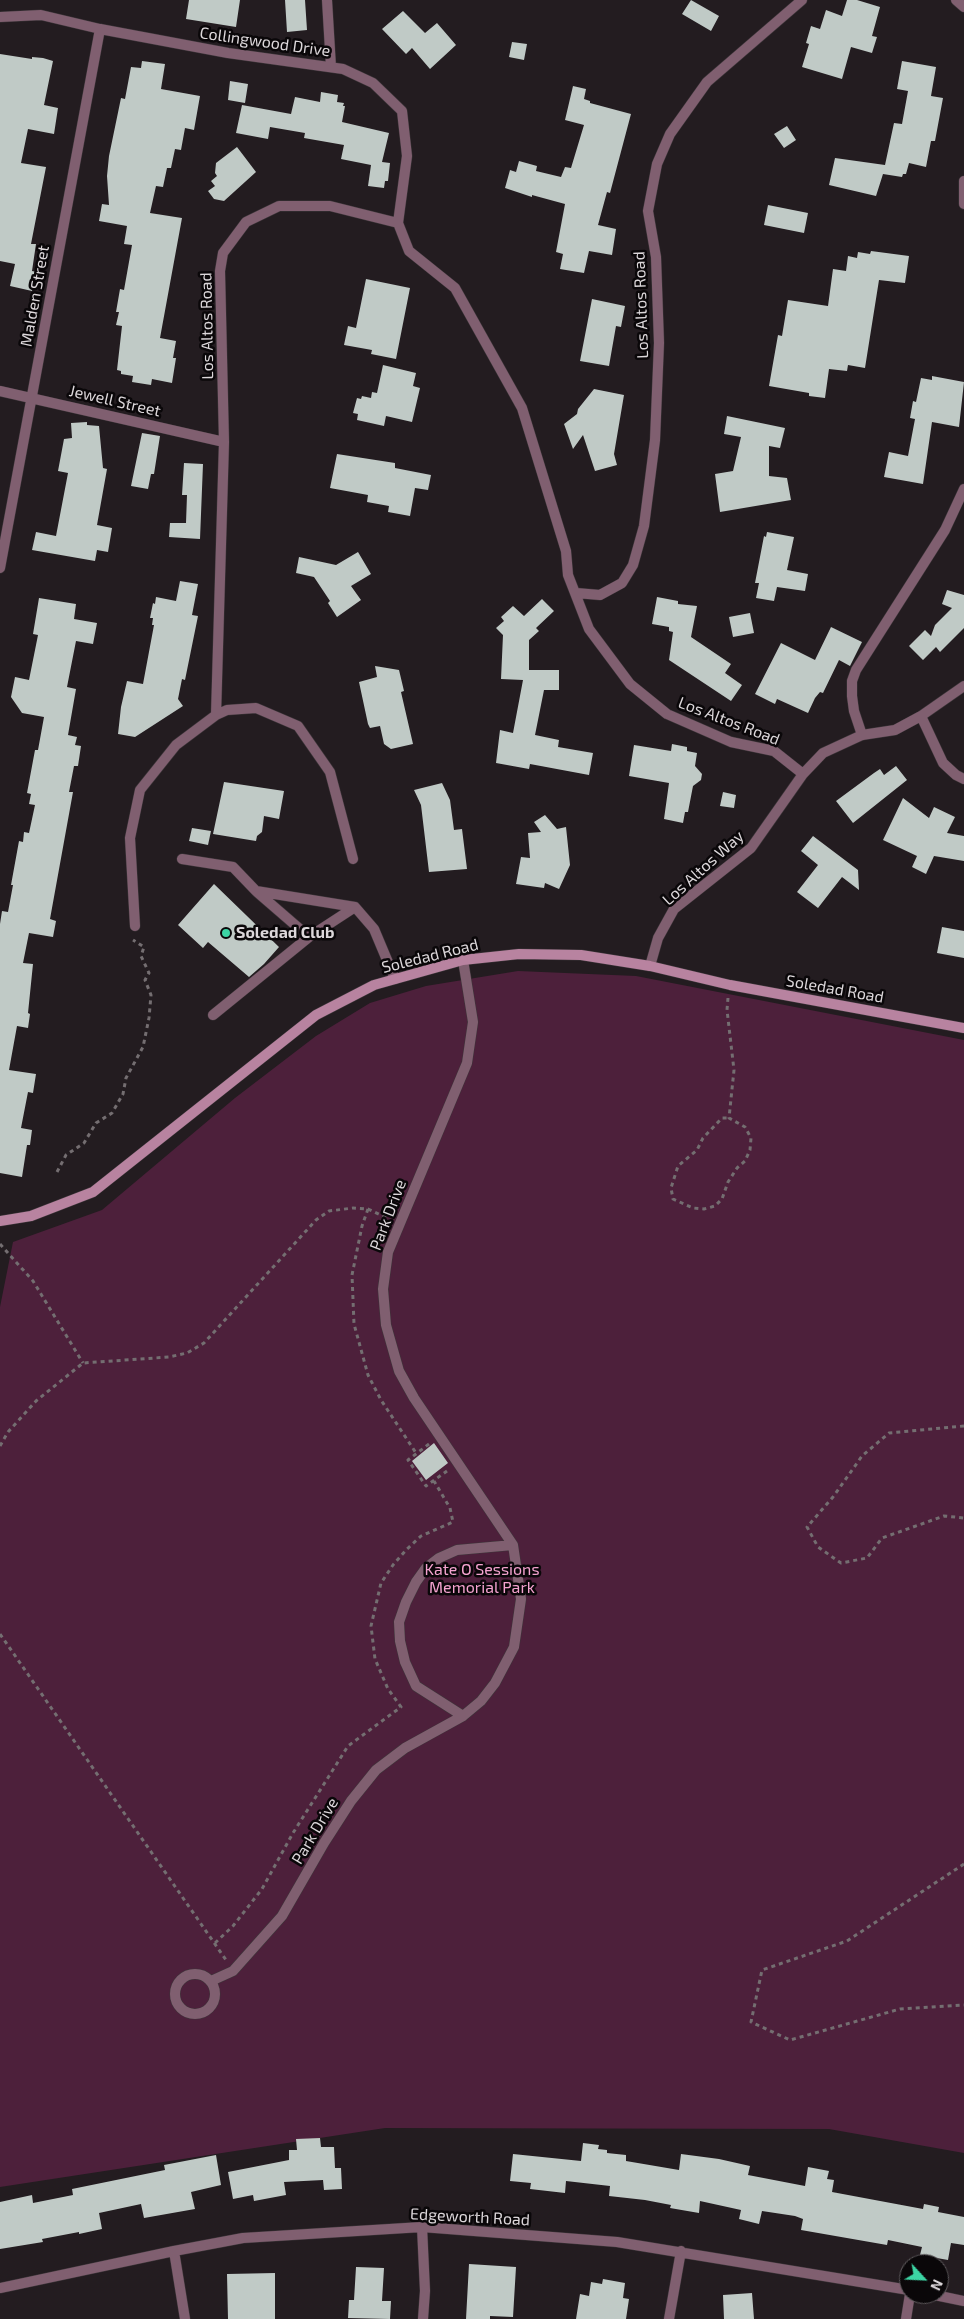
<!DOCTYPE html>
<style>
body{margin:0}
#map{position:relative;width:964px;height:2319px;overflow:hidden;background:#231c20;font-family:"Exo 2",sans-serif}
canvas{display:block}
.north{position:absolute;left:899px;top:2254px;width:50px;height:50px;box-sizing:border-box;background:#0a0709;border:1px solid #5e5a5d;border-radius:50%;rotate:115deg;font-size:14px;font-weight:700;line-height:20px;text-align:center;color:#dcd7da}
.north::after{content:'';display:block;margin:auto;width:18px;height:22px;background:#3cd4a4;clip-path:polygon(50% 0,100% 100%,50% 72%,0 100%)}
</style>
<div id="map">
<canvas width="964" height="2319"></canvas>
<div class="north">N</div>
</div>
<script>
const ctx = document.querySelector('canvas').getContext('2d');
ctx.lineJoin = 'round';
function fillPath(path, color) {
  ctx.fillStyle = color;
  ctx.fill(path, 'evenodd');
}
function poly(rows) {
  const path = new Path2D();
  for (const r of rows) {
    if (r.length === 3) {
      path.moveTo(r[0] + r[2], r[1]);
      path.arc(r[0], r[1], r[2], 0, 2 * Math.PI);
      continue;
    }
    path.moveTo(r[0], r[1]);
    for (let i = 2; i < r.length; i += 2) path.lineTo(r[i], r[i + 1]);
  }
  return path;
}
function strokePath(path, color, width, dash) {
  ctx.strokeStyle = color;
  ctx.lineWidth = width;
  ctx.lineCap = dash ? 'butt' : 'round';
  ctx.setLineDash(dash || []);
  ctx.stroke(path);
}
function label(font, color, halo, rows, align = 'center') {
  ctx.font = font + ' "Exo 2",sans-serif';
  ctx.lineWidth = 5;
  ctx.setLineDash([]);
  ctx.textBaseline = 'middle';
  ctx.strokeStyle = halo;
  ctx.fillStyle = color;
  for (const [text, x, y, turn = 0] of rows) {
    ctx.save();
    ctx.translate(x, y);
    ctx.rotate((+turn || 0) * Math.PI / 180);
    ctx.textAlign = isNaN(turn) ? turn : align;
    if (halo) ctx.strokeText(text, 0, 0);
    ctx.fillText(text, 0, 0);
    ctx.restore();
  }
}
fillPath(poly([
 [518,971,636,976,964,1040,964,2153,829,2129,385,2128,0,2187,0,1307,13,1242,102,1210,235,1098,316,1036,370,1003,426,986]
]), '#4d203b');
fillPath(poly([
 [189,0,240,0,236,27,186,19],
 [285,0,305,0,307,30,287,32],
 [691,0,719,16,711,31,682,14],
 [847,0,857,0,880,7,872,36,877,37,872,53,851,47,842,79,802,67,809,44,806,43,811,26,820,29,826,10,842,16],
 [403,11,425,33,437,23,456,45,430,69,412,48,406,54,382,29],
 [512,42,527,44,524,60,509,57],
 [0,54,32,59,32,57,43,58,53,61,44,105,58,108,54,134,28,129,21,163,46,167,31,244,36,244,32,271,37,272,32,291,10,286,15,264,0,261],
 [142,61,165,64,161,89,200,96,194,130,185,128,181,150,175,149,171,168,167,168,163,187,156,186,150,213,182,218,160,338,176,341,173,358,176,358,172,383,152,379,151,385,132,382,133,376,121,374,121,371,117,370,122,326,116,325,119,312,116,312,120,289,124,290,132,245,124,244,127,226,99,221,102,204,109,205,107,176,109,156,121,98,125,99,131,67,141,68],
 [902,61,936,67,931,96,943,98,935,141,931,141,926,167,909,163,906,174,903,174,902,177,883,174,876,196,829,185,835,158,885,165,894,123,902,124,908,91,897,89],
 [230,81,248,84,245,103,228,100],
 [573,86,586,89,584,99,590,101,590,103,631,114,610,193,607,192,598,225,616,229,612,255,589,251,584,273,560,269,563,254,556,252,565,204,532,195,532,197,505,188,510,170,516,172,519,161,537,166,536,171,561,177,565,167,571,168,584,125,565,120],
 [321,92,338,95,337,102,344,103,343,106,345,106,342,122,389,133,382,162,390,163,388,181,385,181,384,188,368,186,371,165,341,159,344,145,304,138,305,133,270,127,268,139,236,133,242,105,291,114,295,97,320,102],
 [787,126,796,140,784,148,774,134],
 [237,147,256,172,224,201,214,199,208,191,215,186,211,181,217,176,215,173,216,163],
 [768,205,808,213,804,233,764,225],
 [871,251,909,256,905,283,879,280,865,368,848,365,847,371,829,369,825,398,809,396,809,393,769,386,778,335,782,336,788,300,828,306,833,269,846,271,848,256,857,258,858,252,870,254],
 [366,279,410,288,396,359,371,354,372,350,344,345,348,326,356,328],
 [592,299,625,306,621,327,616,326,609,366,580,361],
 [383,365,416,373,413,386,420,388,412,422,386,416,384,426,357,420,358,414,353,413,357,398,361,399,362,396,371,398,372,392,377,393],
 [932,376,964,382,959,427,932,422,923,484,884,477,889,452,908,456,915,419,910,418,913,401,916,402,921,378,932,380],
 [594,389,624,395,614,454,617,465,595,471,583,435,573,449,564,424,577,414,578,409],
 [727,416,785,428,780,448,769,446,769,476,787,478,791,500,720,512,715,474,733,471,741,437,724,434],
 [87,422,87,425,99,426,103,468,107,469,97,525,112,528,108,552,97,550,95,561,32,550,36,532,56,536,68,473,58,471,64,439,72,438,71,423],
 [142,433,160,436,154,474,151,474,148,489,131,486],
 [337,454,395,463,395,468,431,475,428,490,415,488,410,516,388,512,389,506,367,502,368,495,330,488],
 [184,463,203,464,200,539,169,537,170,523,186,523,187,495,182,495],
 [767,532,794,537,787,570,808,574,805,591,777,587,774,601,756,598,759,583,755,583,764,536,766,537],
 [358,552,371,574,351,586,361,600,337,617,328,603,330,601,314,577,296,573,299,557,336,565],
 [180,581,198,584,192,615,198,616,185,680,182,679,178,699,183,706,135,737,118,734,121,707,127,681,143,684,154,625,152,625,153,618,150,618,153,603,155,604,156,597,176,601],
 [947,590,964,595,964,628,940,652,936,647,923,660,909,646,925,630,931,636,935,625,952,608,942,604],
 [657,597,678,601,678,604,697,606,691,637,731,664,725,673,742,685,731,701,669,660,673,632,669,631,669,627,652,624],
 [39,598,76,604,74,619,97,623,93,644,76,641,67,687,76,689,68,735,77,737,75,745,81,746,78,766,74,766,69,792,73,792,50,919,56,921,53,937,29,933,23,963,33,964,28,1013,30,1014,28,1028,17,1026,9,1070,36,1074,33,1093,28,1092,21,1128,32,1130,30,1145,27,1145,22,1177,0,1173,0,924,2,911,8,912,13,885,11,885,19,841,23,842,24,832,29,833,35,805,29,804,31,794,27,793,35,750,38,750,44,717,22,713,11,697,15,677,29,680,38,635,33,634],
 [542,599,554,611,536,628,539,631,529,640,529,670,559,670,559,690,544,690,535,735,559,740,558,747,593,753,589,775,530,764,529,769,496,763,500,730,513,733,523,680,501,679,503,635,496,628,504,621,501,617,513,606,524,616],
 [750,613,754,633,733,637,729,617],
 [831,627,862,642,850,666,839,660,823,693,820,692,815,698,808,713,777,699,775,704,755,694,781,643,815,660],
 [375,666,399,670,404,691,401,692,413,744,391,749,384,744,380,726,370,728,368,724,359,682,377,677],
 [672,744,687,747,687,751,697,753,695,766,702,774,701,780,693,786,688,812,685,812,683,823,664,819,669,783,629,776,634,745,671,751],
 [896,766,907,780,853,823,836,801,874,773,880,769,884,775],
 [224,782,284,791,279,819,264,816,262,832,257,836,256,841,213,834],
 [442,783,450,800,454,830,462,829,467,869,429,872,421,805,414,790],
 [723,792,736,795,734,808,720,806],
 [903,798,929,818,934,807,955,817,947,833,964,836,964,861,934,856,926,874,912,867,917,856,883,840],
 [545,815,557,829,566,827,570,865,559,889,545,883,544,888,516,884,521,857,530,858,528,833,541,832,534,822],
 [192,828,211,831,208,845,189,841],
 [813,836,858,870,859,890,842,877,818,908,797,892,818,865,801,851],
 [214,884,279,947,264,964,249,977,208,942,203,948,178,925],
 [942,927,964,931,964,958,937,953],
 [434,1443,448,1463,426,1480,412,1461],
 [320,2138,321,2147,334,2147,335,2168,341,2168,342,2189,324,2190,323,2180,284,2182,286,2195,254,2201,253,2195,233,2199,228,2172,289,2160,289,2150,297,2150,296,2139],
 [583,2143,599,2145,598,2149,607,2150,607,2153,626,2155,626,2161,679,2170,681,2154,719,2159,750,2166,748,2175,805,2186,808,2167,829,2171,827,2179,834,2180,832,2192,923,2209,924,2204,939,2207,938,2212,964,2217,964,2245,951,2243,948,2260,920,2255,922,2247,888,2240,887,2245,801,2230,803,2219,795,2216,762,2211,759,2224,739,2219,741,2210,700,2201,699,2213,670,2208,671,2205,645,2200,609,2196,610,2186,566,2181,565,2193,530,2189,531,2183,510,2181,513,2154,581,2161],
 [216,2155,221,2185,191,2192,195,2209,144,2218,141,2204,99,2213,102,2229,79,2234,79,2232,42,2239,43,2242,0,2249,0,2202,32,2195,33,2203,73,2195,72,2189,165,2170,164,2165],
 [469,2264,516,2267,513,2317,490,2316,490,2319,466,2319],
 [356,2267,384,2268,382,2301,391,2301,390,2319,348,2318,349,2300,354,2300],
 [275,2273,275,2319,228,2319,227,2274],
 [603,2279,625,2283,623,2298,629,2299,626,2319,576,2319,580,2294,589,2296,591,2282,602,2284],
 [752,2293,754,2319,724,2319,723,2295]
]), '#c0cac6');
const lane = poly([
 [964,181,964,204],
 [862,735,854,711,852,696,852,681,856,670,945,530,964,489],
 [182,859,233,867,256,891,355,907,374,929,395,979],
 [257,892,309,937,355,907],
 [213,1015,309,937]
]);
const street = poly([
 [327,0,331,67],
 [956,0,964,7],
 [0,17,41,15,100,29,228,53,343,69,373,83,402,111,407,156,398,223,409,251,455,288,522,408,566,551,568,575,589,629,630,684,667,714,731,742,774,751,803,774],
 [0,391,224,442],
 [0,568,100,29],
 [576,593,600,595,622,583,633,565,644,526,655,440,659,343,656,257,648,211,657,164,670,134,707,82,802,0],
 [216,715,224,442,220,271,223,253,246,222,279,206,330,206,398,223],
 [921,716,943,763,956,775,964,779],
 [135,926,130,838,140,790,176,745,216,715,227,710,256,708,298,726,330,772,353,859],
 [650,966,658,938,674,909,751,848,803,774,823,753,862,735,895,730,921,716,964,686],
 [463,1716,416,1686,405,1662,400,1641,399,1622,406,1602,416,1582,426,1568,439,1558,457,1550,513,1545],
 [195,1994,20],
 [211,1981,233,1971,282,1916,324,1843,351,1801,376,1770,405,1748,463,1716,481,1701,495,1683,514,1647,521,1599,513,1545,414,1398,399,1371,386,1325,383,1289,388,1252,467,1063,473,1022,463,960],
 [422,2227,425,2291,423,2319],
 [174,2251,185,2319],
 [0,2288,174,2251,243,2238,422,2227,617,2242,909,2290],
 [930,2294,964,2301],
 [669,2319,681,2251],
 [906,2319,910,2294]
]);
const secondary = poly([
 [0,1221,31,1216,93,1192,316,1015,374,985,463,960,519,954,581,955,650,966,730,985,964,1028]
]);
strokePath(lane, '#3d363a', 11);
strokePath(street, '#3d363a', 11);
strokePath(secondary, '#3d363a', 11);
strokePath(poly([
 [728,998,727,1010,734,1070,729,1118,745,1127,751,1138,750,1150,745,1161,737,1168,728,1182,722,1199,715,1206,704,1209,693,1208,673,1199,671,1188,678,1166,697,1150,703,1138,722,1118,729,1118],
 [57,1172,66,1155,84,1143,96,1123,112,1113,123,1094,126,1078,143,1047,149,1018,151,995,145,980,149,973,141,956,144,947,133,940],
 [368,1209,362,1226,352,1275,354,1324,368,1375,381,1400,416,1453],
 [0,1244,33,1281,83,1363],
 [964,1426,889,1433,862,1456,833,1497,807,1527,818,1547,841,1563,867,1558,882,1538,944,1516,964,1518],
 [429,1444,408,1460,426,1486,447,1471],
 [0,1446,8,1432,36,1401,83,1363,169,1357,187,1353,204,1343,316,1220,329,1211,353,1208,368,1209,389,1219],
 [0,1634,226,1960],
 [964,1864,847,1941,762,1970,751,2022,790,2040,900,2009,964,2005],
 [215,1943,233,1926,262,1889,293,1833,348,1746,401,1707,388,1689,375,1659,371,1626,381,1583,393,1565,407,1549,421,1536,453,1522,450,1508,434,1481]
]), '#746e71', 3, [4, 4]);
strokePath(lane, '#805f70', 10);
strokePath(street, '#805f70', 10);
strokePath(secondary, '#b883a0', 10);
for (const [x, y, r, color] of [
 [226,933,5,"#3cd4a4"]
]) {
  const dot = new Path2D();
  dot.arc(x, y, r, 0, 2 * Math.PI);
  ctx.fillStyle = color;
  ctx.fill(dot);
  strokePath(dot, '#0a0709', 2);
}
label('16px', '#dcd7da', '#0a0709', [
 ["Collingwood Drive",265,42,8],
 ["Malden Street",35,296,-80],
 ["Los Altos Road",641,305,-92],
 ["Los Altos Road",207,326,-91],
 ["Jewell Street",115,401,13],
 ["Los Altos Road",729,721,21],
 ["Los Altos Way",703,868,-42],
 ["Soledad Road",430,956,-14],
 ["Soledad Road",835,989,10],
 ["Park Drive",388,1215,-69],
 ["Park Drive",315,1831,-59],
 ["Edgeworth Road",470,2217,3]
]);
label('bold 16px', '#dcd7da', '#0a0709', [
 ["Soledad Club",236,933]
], 'left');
label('16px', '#f5a3d0', '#0a0709', [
 ["Kate O Sessions",482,1570],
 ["Memorial Park",482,1588]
]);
</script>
